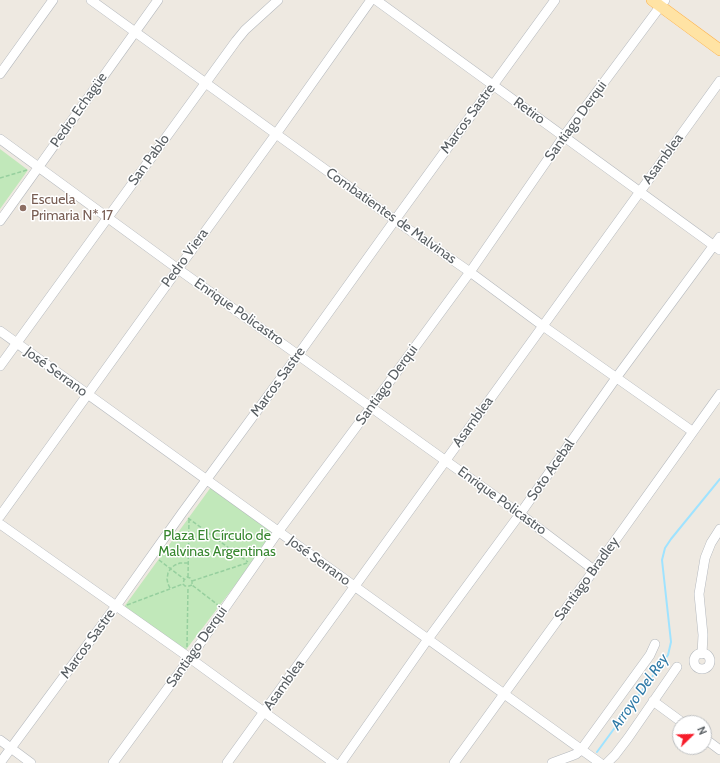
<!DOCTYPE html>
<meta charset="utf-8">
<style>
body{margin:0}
#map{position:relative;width:720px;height:763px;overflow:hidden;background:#eee9e1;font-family:Cabin,sans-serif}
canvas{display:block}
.north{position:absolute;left:672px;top:715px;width:40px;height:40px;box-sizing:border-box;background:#fff;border:1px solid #bdbfc1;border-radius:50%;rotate:67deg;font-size:11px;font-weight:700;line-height:16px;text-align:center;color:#595f63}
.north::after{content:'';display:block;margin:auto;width:14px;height:18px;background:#f71d2b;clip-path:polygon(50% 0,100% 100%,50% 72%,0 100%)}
</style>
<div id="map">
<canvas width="720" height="763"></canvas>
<div class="north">N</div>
</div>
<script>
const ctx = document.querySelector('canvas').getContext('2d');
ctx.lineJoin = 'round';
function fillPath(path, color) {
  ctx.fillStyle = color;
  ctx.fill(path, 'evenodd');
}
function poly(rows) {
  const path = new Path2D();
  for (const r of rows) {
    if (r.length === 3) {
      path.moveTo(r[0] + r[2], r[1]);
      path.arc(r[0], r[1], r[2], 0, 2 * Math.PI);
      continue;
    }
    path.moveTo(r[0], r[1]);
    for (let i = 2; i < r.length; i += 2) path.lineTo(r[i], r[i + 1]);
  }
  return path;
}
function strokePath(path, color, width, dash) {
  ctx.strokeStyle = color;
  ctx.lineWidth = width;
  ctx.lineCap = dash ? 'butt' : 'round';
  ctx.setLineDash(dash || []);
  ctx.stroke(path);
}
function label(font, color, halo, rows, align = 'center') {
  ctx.font = font + ' Cabin,sans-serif';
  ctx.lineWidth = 3;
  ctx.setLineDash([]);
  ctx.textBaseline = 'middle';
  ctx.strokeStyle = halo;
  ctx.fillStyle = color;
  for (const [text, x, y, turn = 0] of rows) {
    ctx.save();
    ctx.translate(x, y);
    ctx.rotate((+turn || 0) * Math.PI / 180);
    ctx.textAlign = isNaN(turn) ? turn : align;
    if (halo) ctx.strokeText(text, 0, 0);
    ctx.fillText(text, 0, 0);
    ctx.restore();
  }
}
fillPath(poly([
 [0,149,28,170,0,209],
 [211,487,274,534,185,651,124,607]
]), '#c1e8ba');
strokePath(poly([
 [597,752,668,655,671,642,662,560,665,548,671,539,720,479]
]), '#9fe3ff', 2);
const minor = poly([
 [91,0,395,220,470,272,543,326,692,431],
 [376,0,720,250],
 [0,74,53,0],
 [0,139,178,269,520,514,594,570],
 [0,221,158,0],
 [0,331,600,763],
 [0,366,236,41,245,30,278,0],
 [0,516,178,269,276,134,371,0],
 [0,524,187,656,334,763],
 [702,661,8],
 [702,654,703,635,699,594,705,558,711,543,720,529],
 [653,701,683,723],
 [704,738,720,750],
 [0,740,31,763],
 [0,763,116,606,182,513,298,355,395,220,555,0],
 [113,763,190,658,278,532,371,407,470,272,564,136,665,0],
 [227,763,720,81],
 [341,763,428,639,520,514,616,378,720,237],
 [454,763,594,570,720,394],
 [552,763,571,756,576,754,581,750,650,655,655,644],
 [607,763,615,755,628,738,677,667]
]);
const major = poly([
 [652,0,720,50]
]);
strokePath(minor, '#b4b8bd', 10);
strokePath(major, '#fdb14b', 12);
strokePath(poly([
 [0,178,27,170],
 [188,518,248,562],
 [159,560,184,579],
 [188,577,189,519],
 [192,581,247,563],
 [192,585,189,586,185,586,183,584,184,580,187,577,190,578,192,581,192,585,218,605],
 [170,588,168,584,167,579,168,573,171,568,175,565,180,563,188,563],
 [127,605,183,584],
 [187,647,188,587]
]), '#96cf9e', 1.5, [4, 2]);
strokePath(minor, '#fff', 9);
strokePath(major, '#ffe3a4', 11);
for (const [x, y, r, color] of [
 [23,208,4,"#8d6e63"]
]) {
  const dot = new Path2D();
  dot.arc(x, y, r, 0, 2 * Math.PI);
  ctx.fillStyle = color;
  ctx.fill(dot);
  strokePath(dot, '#fff', 1.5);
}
label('14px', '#595f63', '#fff', [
 ["Pedro Echagüe",79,110,-55],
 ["Retiro",529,111,36],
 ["Marcos Sastre",468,119,-54],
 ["Santiago Derqui",576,121,-54],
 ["Asamblea",663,159,-54],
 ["San Pablo",149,160,-54],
 ["Combatientes de Malvinas",391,216,35],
 ["Pedro Viera",185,258,-54],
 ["Enrique Policastro",239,312,35],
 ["José Serrano",56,372,36],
 ["Marcos Sastre",278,382,-54],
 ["Santiago Derqui",387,385,-54],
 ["Asamblea",473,422,-54],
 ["Soto Acebal",551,470,-55],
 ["Enrique Policastro",502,501,36],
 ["José Serrano",319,561,36],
 ["Santiago Bradley",587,579,-54],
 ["Marcos Sastre",88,644,-54],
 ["Santiago Derqui",197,647,-55],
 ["Asamblea",284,685,-54]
]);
label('14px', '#785e54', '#fff', [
 ["Escuela",31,200],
 ["Primaria N* 17",31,216]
], 'left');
label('14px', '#36862e', '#fff', [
 ["Plaza El Círculo de",217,536],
 ["Malvinas Argentinas",217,552]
]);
label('italic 15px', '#307ba7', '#fff', [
 ["Arroyo Del Rey",640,692,-55]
]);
</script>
